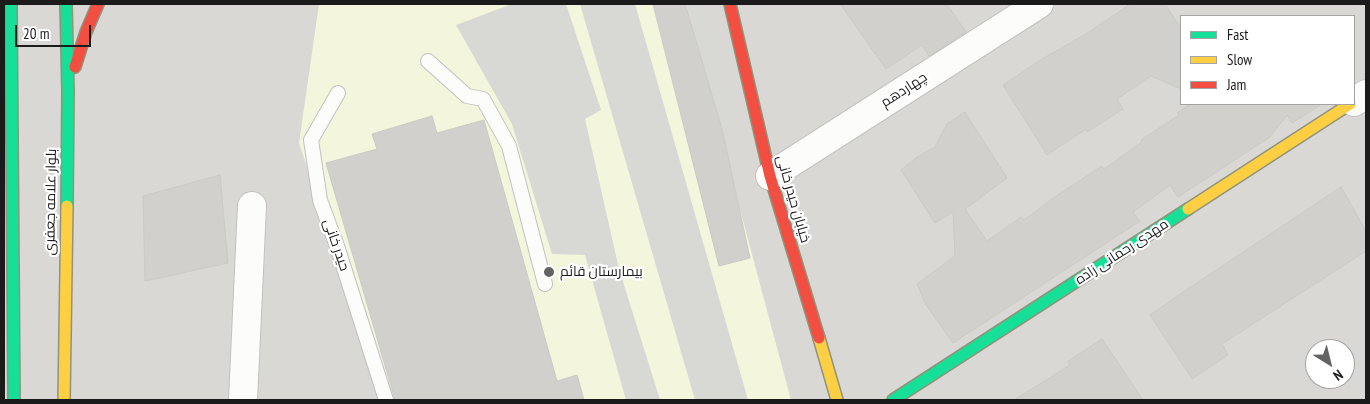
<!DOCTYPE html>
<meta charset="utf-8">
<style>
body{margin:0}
#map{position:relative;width:1370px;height:404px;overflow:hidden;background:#eae9e3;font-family:"PT Sans Narrow",sans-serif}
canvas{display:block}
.frame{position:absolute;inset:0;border:5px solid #1b1b1b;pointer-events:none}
.legend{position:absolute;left:1180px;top:15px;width:175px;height:90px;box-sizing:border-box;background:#fff;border:1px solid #a4a4a4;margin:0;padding:6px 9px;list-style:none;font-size:15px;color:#1b1b1b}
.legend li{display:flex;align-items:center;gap:10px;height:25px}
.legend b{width:25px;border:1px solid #a4a4a4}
.north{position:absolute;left:1305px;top:339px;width:50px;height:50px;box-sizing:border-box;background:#fff;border:1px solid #a4a4a4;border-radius:50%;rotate:144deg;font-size:14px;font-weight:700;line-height:20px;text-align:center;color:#1b1b1b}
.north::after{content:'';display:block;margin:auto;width:18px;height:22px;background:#636361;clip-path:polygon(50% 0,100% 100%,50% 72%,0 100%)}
.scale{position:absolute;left:15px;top:25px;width:76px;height:22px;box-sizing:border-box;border:2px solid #1b1b1b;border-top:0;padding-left:6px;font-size:15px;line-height:18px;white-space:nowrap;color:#1b1b1b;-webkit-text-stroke:4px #fff;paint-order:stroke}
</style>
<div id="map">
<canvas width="1370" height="404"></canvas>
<div class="frame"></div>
<ul class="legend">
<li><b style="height:6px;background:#16e098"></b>Fast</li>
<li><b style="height:6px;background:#ffcf43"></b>Slow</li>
<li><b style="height:6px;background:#f24e42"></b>Jam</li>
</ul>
<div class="north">N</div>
<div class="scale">20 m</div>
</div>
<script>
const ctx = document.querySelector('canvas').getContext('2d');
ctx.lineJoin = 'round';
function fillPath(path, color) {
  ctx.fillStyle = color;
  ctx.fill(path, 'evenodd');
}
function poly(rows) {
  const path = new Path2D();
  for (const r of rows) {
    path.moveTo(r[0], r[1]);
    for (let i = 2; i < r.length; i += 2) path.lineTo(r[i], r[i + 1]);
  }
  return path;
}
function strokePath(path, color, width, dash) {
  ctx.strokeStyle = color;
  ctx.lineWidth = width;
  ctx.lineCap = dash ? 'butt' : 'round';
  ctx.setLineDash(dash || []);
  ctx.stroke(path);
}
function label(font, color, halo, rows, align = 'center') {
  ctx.font = font + ' "PT Sans Narrow",Cairo,sans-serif';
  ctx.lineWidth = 4.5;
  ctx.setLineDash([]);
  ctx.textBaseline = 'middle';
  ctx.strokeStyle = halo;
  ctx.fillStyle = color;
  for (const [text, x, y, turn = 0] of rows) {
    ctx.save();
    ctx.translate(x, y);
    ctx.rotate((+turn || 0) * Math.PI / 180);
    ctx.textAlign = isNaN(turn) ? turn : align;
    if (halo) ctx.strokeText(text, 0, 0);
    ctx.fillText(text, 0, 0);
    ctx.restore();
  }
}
fillPath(poly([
 [4,4,1366,4,1366,400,4,400],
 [1181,16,1354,16,1354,104,1181,104],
 [1315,349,1345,349,1345,379,1315,379]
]), '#d9d8d5');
fillPath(poly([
 [319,4,685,4,791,400,385,400,299,143]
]), '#f3f5dc');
fillPath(poly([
 [512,4,566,4,601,110,585,119,619,269,660,400,626,400,585,255,552,254,512,124,456,25],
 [580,4,635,4,748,400,695,400],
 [685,4,699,4,735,125,722,129]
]), '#d8d8d5');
const building = poly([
 [653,4,685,4,722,129,750,258,719,266,653,4],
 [840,4,947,4,966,32,929,56,922,45,886,69,840,4],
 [1130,4,1165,4,1181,28,1181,89,1151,76,1117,99,1123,109,1087,132,1086,129,1047,155,1003,85,1042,59,1086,34,1130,4],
 [1190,104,1322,104,1292,123,1287,115,1270,137,1178,197,1170,185,1133,212,1140,221,953,343,926,305,917,284,955,256,953,212,935,223,901,170,917,157,935,147,942,133,947,124,965,112,1007,178,965,209,987,241,1021,217,1024,220,1059,194,1102,166,1104,169,1142,142,1141,140,1179,115,1177,113,1190,104],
 [432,116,437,133,484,120,557,381,577,375,584,400,395,400,326,163,377,149,372,134,432,116],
 [220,175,228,263,145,281,143,196,220,175],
 [1341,187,1366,231,1366,251,1222,344,1228,355,1192,379,1150,315,1192,286,1341,187],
 [1102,339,1143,400,1014,400,1070,365,1068,361,1102,339]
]);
fillPath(building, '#d2d0cc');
strokePath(building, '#cdcac4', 1);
const lane = poly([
 [428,61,467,96,483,99,509,146,545,284],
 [338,93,311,140,320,200,337,246,386,400]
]);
const street = poly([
 [1354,102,1366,94],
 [770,176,1039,4],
 [243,400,252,206]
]);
const fast = poly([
 [11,4,14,400],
 [66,4,68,92,67,206],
 [893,400,1188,209]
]);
const slow = poly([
 [1188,209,1350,104],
 [819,338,837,400],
 [64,400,67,206]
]);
const jam = poly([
 [730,4,770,176,819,338],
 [75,67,86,32,98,4]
]);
strokePath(lane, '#c2c2bf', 16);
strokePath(street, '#c2c2bf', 30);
strokePath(fast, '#90947b', 14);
strokePath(slow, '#90947b', 14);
strokePath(jam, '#90947b', 14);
strokePath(lane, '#fcfcfb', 14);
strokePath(street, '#fcfcfb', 28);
strokePath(fast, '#16e098', 11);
strokePath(slow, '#ffcf43', 11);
strokePath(jam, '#f24e42', 11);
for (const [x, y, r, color] of [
 [549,272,6,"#636361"]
]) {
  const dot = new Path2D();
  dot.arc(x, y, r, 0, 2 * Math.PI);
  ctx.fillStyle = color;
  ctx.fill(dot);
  strokePath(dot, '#fff', 2);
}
label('14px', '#1b1b1b', '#fff', [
 ["چهاردهم",904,90,-33],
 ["خیابان حیدر خانی",793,199,74],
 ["بلوار علامه جعفری",51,202,-89],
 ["حیدر خانی",336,245,71],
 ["مهدی رحمانی زاده",1122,252,-33]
]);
label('14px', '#1b1b1b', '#fff', [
 ["بیمارستان قائم",560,272]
], 'left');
</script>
